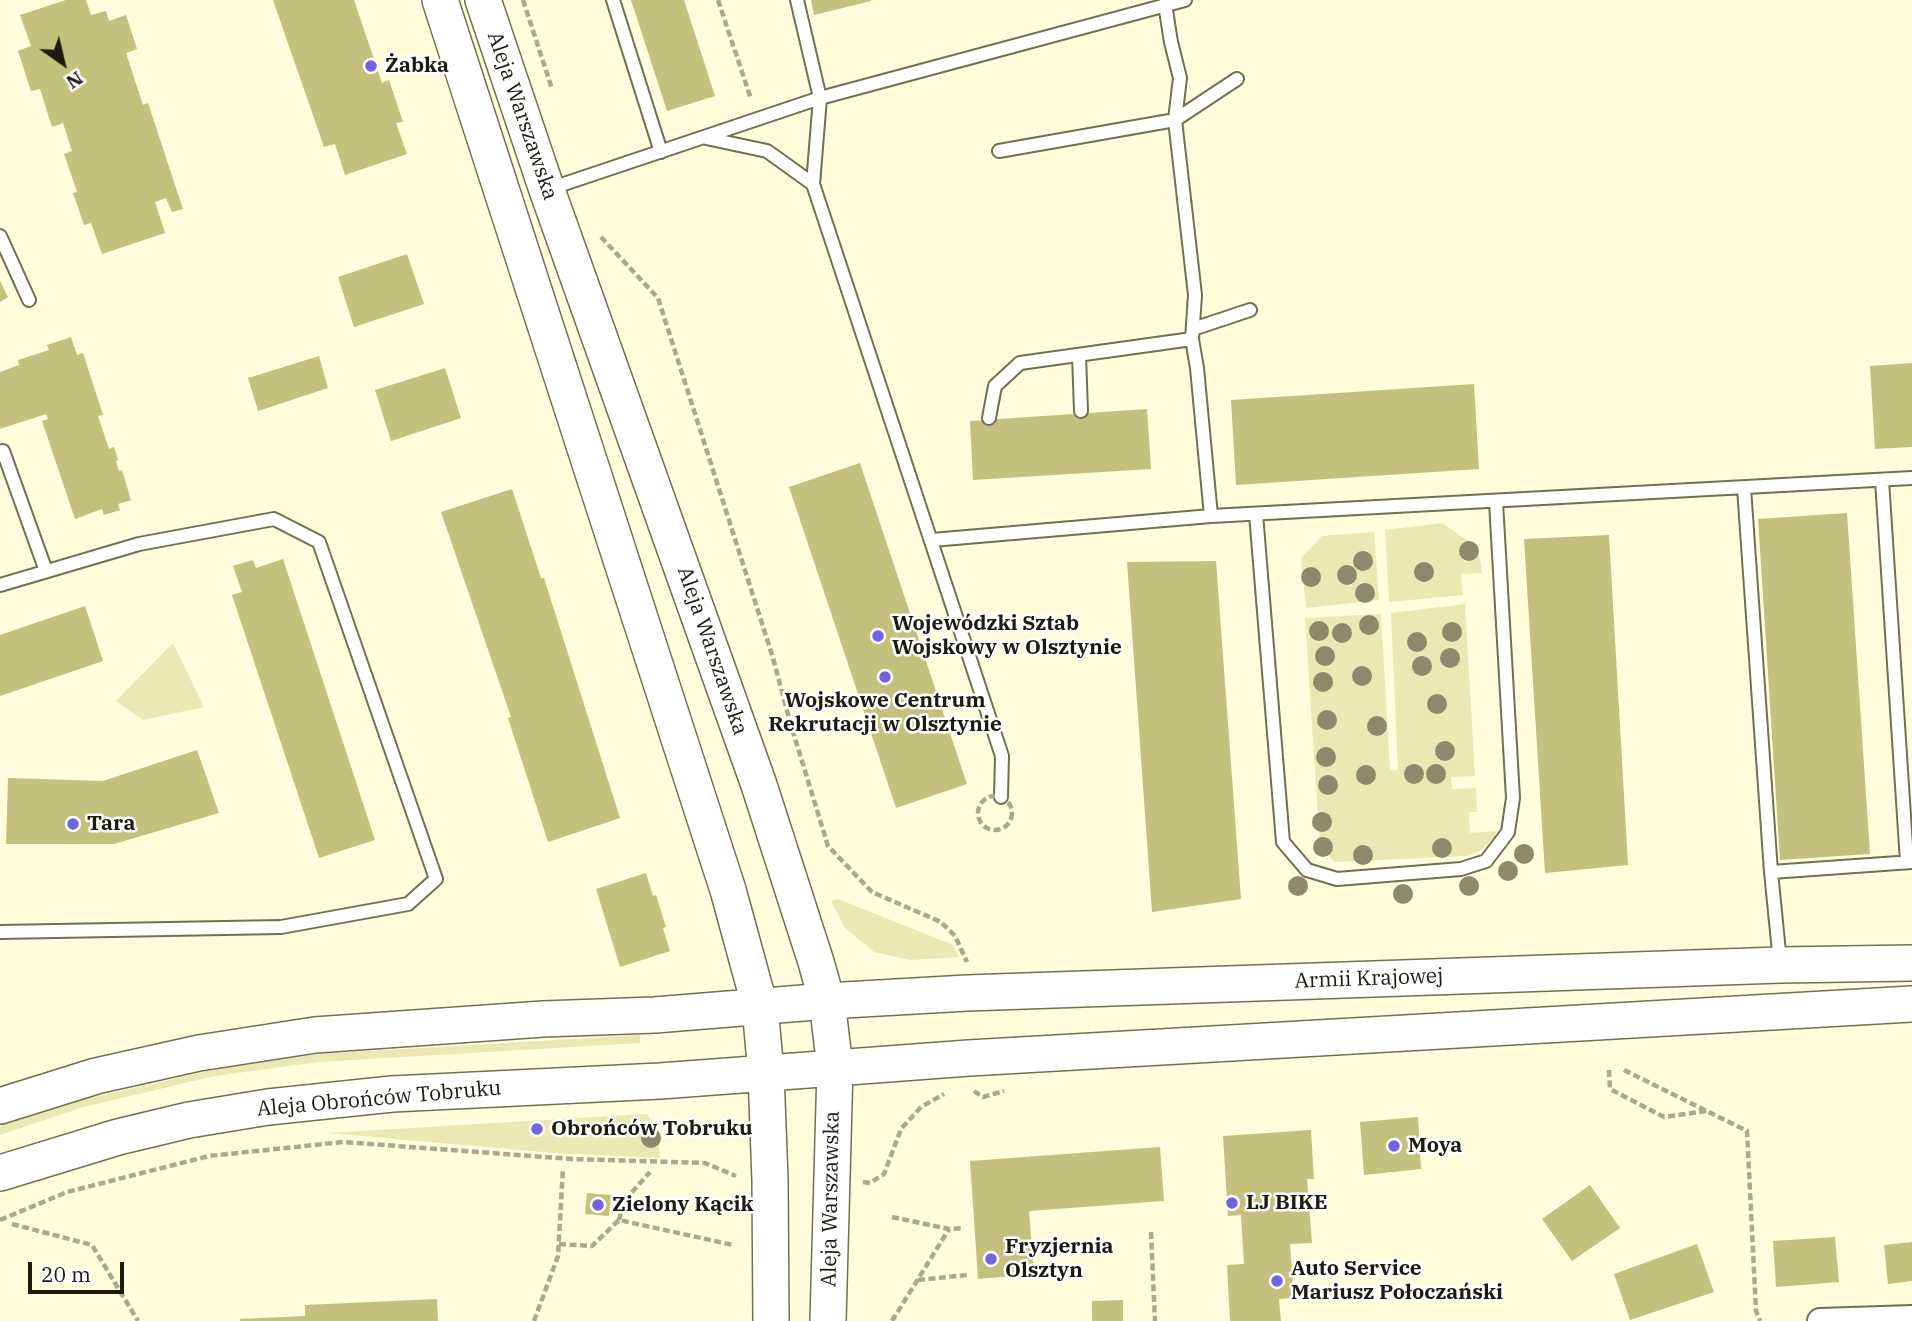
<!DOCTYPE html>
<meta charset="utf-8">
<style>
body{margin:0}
#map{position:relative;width:1912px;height:1321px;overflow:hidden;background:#fffddb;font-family:"IBM Plex Serif",serif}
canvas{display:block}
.north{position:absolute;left:28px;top:28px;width:70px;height:70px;-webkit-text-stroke:5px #fff;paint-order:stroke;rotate:146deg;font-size:19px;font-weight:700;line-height:28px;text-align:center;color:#1c1b0f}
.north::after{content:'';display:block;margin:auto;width:24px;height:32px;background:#1c1b0f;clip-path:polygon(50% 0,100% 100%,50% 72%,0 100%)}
.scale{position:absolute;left:28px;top:1262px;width:96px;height:32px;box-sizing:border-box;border:4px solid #1c1b0f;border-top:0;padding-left:9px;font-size:21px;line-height:24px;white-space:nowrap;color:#1c1b0f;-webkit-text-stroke:5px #fff;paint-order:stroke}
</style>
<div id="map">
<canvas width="1912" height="1321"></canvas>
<div class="north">N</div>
<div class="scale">20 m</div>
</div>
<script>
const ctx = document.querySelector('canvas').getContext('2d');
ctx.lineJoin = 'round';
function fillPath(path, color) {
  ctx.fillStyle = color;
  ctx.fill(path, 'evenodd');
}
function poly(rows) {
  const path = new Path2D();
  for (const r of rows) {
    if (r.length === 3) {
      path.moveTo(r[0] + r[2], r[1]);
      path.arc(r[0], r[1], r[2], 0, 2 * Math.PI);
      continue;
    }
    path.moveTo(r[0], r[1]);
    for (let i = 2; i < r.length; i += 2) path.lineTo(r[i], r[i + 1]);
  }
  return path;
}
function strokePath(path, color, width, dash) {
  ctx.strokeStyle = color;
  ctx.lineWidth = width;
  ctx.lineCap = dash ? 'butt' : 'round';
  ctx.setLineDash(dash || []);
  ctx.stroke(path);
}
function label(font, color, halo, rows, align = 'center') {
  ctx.font = font + ' "IBM Plex Serif",serif';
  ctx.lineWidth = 5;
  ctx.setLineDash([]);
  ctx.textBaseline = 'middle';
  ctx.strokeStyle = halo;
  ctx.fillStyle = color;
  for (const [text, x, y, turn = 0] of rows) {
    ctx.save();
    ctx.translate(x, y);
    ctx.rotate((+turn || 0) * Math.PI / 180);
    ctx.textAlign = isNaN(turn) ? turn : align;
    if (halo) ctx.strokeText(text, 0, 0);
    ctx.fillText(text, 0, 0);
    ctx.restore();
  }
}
fillPath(poly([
 [1442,523,1478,548,1482,573,1461,574,1463,595,1389,602,1385,530],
 [1374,532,1379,600,1306,608,1301,558,1322,536],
 [1465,604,1475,776,1451,777,1452,789,1476,788,1477,812,1469,812,1470,833,1497,831,1495,836,1481,850,1467,856,1335,862,1320,848,1305,618,1381,614,1390,770,1398,770,1391,613],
 [173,643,204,707,143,720,116,701],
 [838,899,953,945,959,957,911,960,874,952,845,928,831,901],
 [640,1035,640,1043,318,1062,215,1076,83,1107,0,1135,0,1126,81,1100,213,1070,318,1054],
 [647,1114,658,1131,660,1158,554,1153,327,1133]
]), '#ebe8b3');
fillPath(poly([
 [66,0,86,0,91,15,106,11,109,21,126,15,137,49,126,53,143,105,148,103,183,209,172,212,166,198,155,202,165,233,102,254,91,223,84,225,73,193,77,192,64,154,72,151,63,123,52,127,40,89,31,91,18,51,31,46,20,15],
 [273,0,354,0,382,83,389,80,403,122,396,123,407,154,345,175,335,144,324,147],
 [631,0,684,0,715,96,667,111],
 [811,0,871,0,871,1,814,15],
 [407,254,424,304,354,327,338,277],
 [0,281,8,297,0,302],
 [71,337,77,355,83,353,103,415,98,416,109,449,114,447,118,460,116,461,119,471,122,470,131,500,118,504,120,510,104,515,102,509,75,519,42,421,48,419,46,414,0,429,0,372,19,365,18,360,49,350,47,345],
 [319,356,328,388,258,411,248,378],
 [1912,363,1912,447,1875,449,1870,366],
 [445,368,461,418,391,441,375,390],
 [1474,384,1479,469,1236,485,1231,400],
 [1147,409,1151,469,973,480,970,421],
 [860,463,967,784,896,808,789,487],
 [512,489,541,578,544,578,620,818,548,842,508,718,511,717,441,512],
 [1847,513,1870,854,1780,860,1758,519],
 [1609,535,1628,865,1545,873,1524,539],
 [283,559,375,840,319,858,232,595,242,592,233,566,253,560,256,568],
 [1216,561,1241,899,1152,912,1127,562],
 [85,606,103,661,0,696,0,635],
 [197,750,219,813,114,844,6,844,8,778,103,781],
 [646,873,653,896,656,895,666,927,663,928,670,951,620,967,596,889],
 [1418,1117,1421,1169,1364,1175,1360,1122],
 [1311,1130,1314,1179,1307,1179,1312,1243,1290,1244,1294,1298,1279,1299,1281,1321,1230,1321,1227,1265,1244,1264,1241,1215,1228,1216,1223,1136],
 [1160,1147,1164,1201,1029,1211,1034,1274,978,1279,970,1161],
 [1590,1185,1620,1228,1572,1261,1542,1219],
 [587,1193,611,1195,609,1216,585,1214],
 [1835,1237,1839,1282,1776,1287,1773,1241],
 [1912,1242,1912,1281,1888,1284,1884,1245],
 [1697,1244,1714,1292,1630,1320,1614,1274],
 [437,1299,438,1321,240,1321,240,1319,305,1316,305,1305],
 [1123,1300,1123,1321,1092,1321,1092,1301]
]), '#c4c07e');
const lane = poly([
 [613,0,661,152],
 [797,0,820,98,813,184,1002,756,1001,797],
 [1165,4,1171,42,1180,78,1175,120,1195,295,1192,339,1197,368,1211,516],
 [706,138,767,151,813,184],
 [999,151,1175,120,1237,79],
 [549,189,820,98,1185,0],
 [0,236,29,300],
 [1193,329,1250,310],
 [1079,355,1081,411],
 [989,418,995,386,1020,363,1192,339],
 [3,451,46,571],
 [1882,480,1907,862],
 [1744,488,1771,872,1912,862],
 [1256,514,1283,842,1307,870,1337,879,1461,869,1486,861,1508,832,1513,798,1496,502],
 [932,540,1211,516,1912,478],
 [0,585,139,544,274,519,319,542,436,879,408,904,281,927,0,932],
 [1771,872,1780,962]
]);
const street = poly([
 [1820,1321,1912,1318]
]);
const secondary = poly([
 [440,0,728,890,760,1007,766,1073,770,1180,771,1321],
 [483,0,547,190,759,785,816,962,827,1001,835,1068,828,1321],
 [0,1106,96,1076,199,1053,315,1035,543,1019,655,1015,827,1001,967,993,1780,965,1912,963],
 [0,1173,118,1137,189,1120,268,1107,392,1094,660,1081,969,1058,1912,1004]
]);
strokePath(lane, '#727052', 16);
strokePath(street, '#727052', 28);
strokePath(secondary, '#727052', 38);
strokePath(poly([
 [523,0,552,89],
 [718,0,751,99],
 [601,237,658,298,773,658,790,722,828,846,872,892,941,922,955,936,967,962],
 [995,813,17],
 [1609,1070,1610,1089,1664,1117,1706,1111],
 [1624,1070,1747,1131,1756,1311,1760,1321],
 [974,1091,983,1097,1004,1091],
 [863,1182,870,1183,884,1174,901,1129,921,1107,944,1094],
 [892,1217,949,1229,964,1228],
 [0,1220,67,1192,209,1156,343,1142,572,1159,705,1163,736,1176],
 [619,1220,624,1201,650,1172],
 [12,1224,92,1245,138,1321],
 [1151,1232,1155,1321],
 [559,1244,592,1246,619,1220,733,1245],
 [918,1280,967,1275],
 [534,1321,558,1256,563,1168],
 [892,1321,949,1229]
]), '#aaa88f', 4.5, [7, 3.5]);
strokePath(lane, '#fff', 12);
strokePath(street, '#fff', 24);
strokePath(secondary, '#fff', 35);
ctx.fillStyle = '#8c8a6a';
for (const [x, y] of [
 [1469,551],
 [1363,561],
 [1424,572],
 [1347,575],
 [1311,577],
 [1365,593],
 [1369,625],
 [1319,631],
 [1452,632],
 [1342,633],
 [1417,642],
 [1325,656],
 [1450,658],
 [1422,666],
 [1362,676],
 [1323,682],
 [1437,704],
 [1327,720],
 [1377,726],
 [1445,751],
 [1326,757],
 [1414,774],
 [1436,774],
 [1366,775],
 [1328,785],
 [1322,822],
 [1323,847],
 [1442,848],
 [1524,854],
 [1363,855],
 [1508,871],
 [1298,886],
 [1469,886],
 [1403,894],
 [651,1138]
]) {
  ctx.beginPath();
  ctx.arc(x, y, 10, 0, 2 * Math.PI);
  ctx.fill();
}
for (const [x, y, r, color] of [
 [371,66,7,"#7363de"],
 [878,636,7,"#7363de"],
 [885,677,7,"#7363de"],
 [73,824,7,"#7363de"],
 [537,1129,7,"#7363de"],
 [1394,1146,7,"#7363de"],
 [1232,1203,7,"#7363de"],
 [598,1205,7,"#7363de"],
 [991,1259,7,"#7363de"],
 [1277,1281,7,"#7363de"]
]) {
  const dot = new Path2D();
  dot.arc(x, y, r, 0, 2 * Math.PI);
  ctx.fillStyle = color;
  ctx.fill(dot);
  strokePath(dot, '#fff', 2.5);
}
label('bold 21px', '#1c1b0f', '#fff', [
 ["Żabka",385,66],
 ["Wojewódzki Sztab",892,624],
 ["Wojskowy w Olsztynie",892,648],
 ["Wojskowe Centrum",885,701,"center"],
 ["Rekrutacji w Olsztynie",885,725,"center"],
 ["Tara",87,824],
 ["Obrońców Tobruku",551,1129],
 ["Moya",1408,1146],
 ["LJ BIKE",1246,1203],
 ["Zielony Kącik",612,1205],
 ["Fryzjernia",1005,1247],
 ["Olsztyn",1005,1271],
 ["Auto Service",1291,1269],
 ["Mariusz Połoczański",1291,1293]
], 'left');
label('21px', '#1c1b0f', '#fff', [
 ["Aleja Warszawska",522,116,71],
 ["Aleja Warszawska",712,651,71],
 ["Armii Krajowej",1369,979,-2],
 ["Aleja Obrońców Tobruku",379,1099,-5],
 ["Aleja Warszawska",831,1199,-89]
]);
</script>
